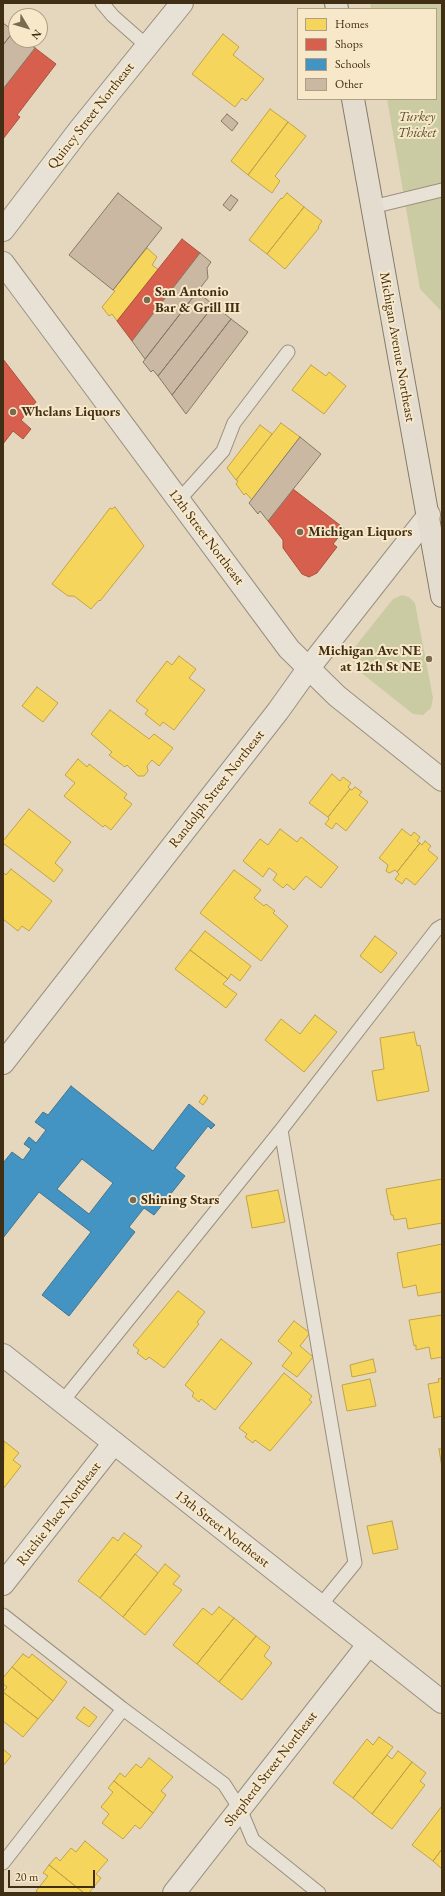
<!DOCTYPE html>
<style>
body{margin:0}
#map{position:relative;width:445px;height:1896px;overflow:hidden;background:#e5d7bd;font-family:"EB Garamond",serif}
canvas{display:block}
.frame{position:absolute;inset:0;border:4px solid #412f15;pointer-events:none}
.legend{position:absolute;left:297px;top:8px;width:140px;height:92px;box-sizing:border-box;background:#f8e8ca;border:1px solid #af9e82;margin:0;padding:5px 7px;list-style:none;font-size:12px;color:#412f15}
.legend li{display:flex;align-items:center;gap:8px;height:20px}
.legend b{width:20px;border:1px solid #af9e82}
.north{position:absolute;left:8px;top:8px;width:40px;height:40px;box-sizing:border-box;background:#f8e8ca;border:1px solid #af9e82;border-radius:50%;rotate:128deg;font-size:11px;font-weight:700;line-height:16px;text-align:center;color:#412f15}
.north::after{content:'';display:block;margin:auto;width:14px;height:18px;background:#7a6a50;clip-path:polygon(50% 0,100% 100%,50% 72%,0 100%)}
.scale{position:absolute;left:8px;top:1870px;width:87px;height:18px;box-sizing:border-box;border:2px solid #412f15;border-top:0;padding-left:5px;font-size:12px;line-height:14px;white-space:nowrap;color:#412f15;-webkit-text-stroke:3px #f8e8ca;paint-order:stroke}
</style>
<div id="map">
<canvas width="445" height="1896"></canvas>
<div class="frame"></div>
<ul class="legend">
<li><b style="height:11px;background:#f6d55c"></b>Homes</li>
<li><b style="height:11px;background:#d6604d"></b>Shops</li>
<li><b style="height:11px;background:#4393c3"></b>Schools</li>
<li><b style="height:11px;background:#cab8a3"></b>Other</li>
</ul>
<div class="north">N</div>
<div class="scale">20 m</div>
</div>
<script>
const ctx = document.querySelector('canvas').getContext('2d');
ctx.lineJoin = 'round';
function fillPath(path, color) {
  ctx.fillStyle = color;
  ctx.fill(path, 'evenodd');
}
function poly(rows) {
  const path = new Path2D();
  for (const r of rows) {
    path.moveTo(r[0], r[1]);
    for (let i = 2; i < r.length; i += 2) path.lineTo(r[i], r[i + 1]);
  }
  return path;
}
function strokePath(path, color, width, dash) {
  ctx.strokeStyle = color;
  ctx.lineWidth = width;
  ctx.lineCap = dash ? 'butt' : 'round';
  ctx.setLineDash(dash || []);
  ctx.stroke(path);
}
function label(font, color, halo, rows, align = 'center') {
  ctx.font = font + ' "EB Garamond",serif';
  ctx.lineWidth = 4;
  ctx.setLineDash([]);
  ctx.textBaseline = 'middle';
  ctx.strokeStyle = halo;
  ctx.fillStyle = color;
  for (const [text, x, y, turn = 0] of rows) {
    ctx.save();
    ctx.translate(x, y);
    ctx.rotate((+turn || 0) * Math.PI / 180);
    ctx.textAlign = isNaN(turn) ? turn : align;
    if (halo) ctx.strokeText(text, 0, 0);
    ctx.fillText(text, 0, 0);
    ctx.restore();
  }
}
fillPath(poly([
 [370,3,442,3,442,312,420,289,387,99,436,99,436,9,371,9],
 [402,595,409,597,415,603,433,698,431,708,423,715,413,714,359,671,353,661,354,648,393,599]
]), '#cbcba3');
const homes = poly([
 [223,34,239,47,233,55,264,79,246,101,242,98,235,107,192,74,223,34],
 [270,109,288,122,248,175,231,161,270,109],
 [288,122,306,136,275,176,280,181,272,193,248,175,288,122],
 [287,193,304,207,267,254,249,240,281,198,282,199,287,193],
 [304,207,322,221,318,227,319,228,285,269,267,254,304,207],
 [147,248,157,257,152,265,159,270,117,321,112,314,109,316,102,307,115,291,113,290,147,248],
 [311,365,326,376,329,372,346,386,324,414,292,390,311,365],
 [281,423,300,437,252,500,246,493,244,495,236,484,238,481,236,480,281,423],
 [260,425,272,434,236,480,227,468,260,425],
 [115,507,144,546,100,601,99,600,91,609,74,596,68,596,52,584,110,508,112,509,115,507],
 [179,656,196,669,189,678,205,690,174,730,163,722,160,726,145,714,148,710,136,701,167,661,172,665,179,656],
 [37,687,58,703,43,722,22,706,37,687],
 [110,710,149,739,154,734,173,748,159,766,152,760,147,766,148,771,144,776,138,776,127,765,125,767,109,755,112,752,91,734,110,710],
 [78,759,87,767,89,764,127,794,124,798,132,804,111,830,105,825,103,827,64,796,75,783,65,775,78,759],
 [332,774,340,781,343,777,351,783,348,787,350,789,328,817,309,803,332,774],
 [355,787,362,792,359,795,368,802,346,831,336,823,332,829,325,824,329,819,328,817,350,789,352,790,355,787],
 [29,809,71,842,55,863,63,870,54,882,3,843,3,841,29,809],
 [280,829,297,842,301,837,338,867,321,888,306,876,294,890,287,884,283,888,273,880,277,874,269,868,263,877,243,861,260,839,268,845,280,829],
 [402,829,411,836,414,832,420,837,417,841,420,843,397,872,395,870,389,873,386,871,388,865,379,858,402,829],
 [425,841,431,846,428,850,438,858,415,885,406,878,402,884,395,879,399,874,397,872,420,843,422,845,425,841],
 [11,869,52,901,29,931,22,926,18,931,3,919,3,872,6,875,11,869],
 [234,870,261,890,254,898,264,906,266,904,275,911,273,913,288,926,261,961,200,913,234,870],
 [205,931,251,966,240,981,231,974,228,979,190,950,205,931],
 [375,936,397,953,381,973,360,956,375,936],
 [190,950,228,979,223,984,237,994,226,1008,175,969,190,950],
 [315,1015,337,1032,304,1072,265,1040,281,1019,300,1034,315,1015],
 [414,1032,417,1046,420,1045,429,1091,377,1101,372,1071,384,1069,380,1038,414,1032],
 [204,1095,208,1098,203,1105,199,1102,204,1095],
 [442,1179,442,1223,408,1229,406,1218,394,1220,393,1215,391,1215,386,1189,442,1179],
 [278,1190,285,1222,252,1228,246,1196,278,1190],
 [442,1244,442,1292,418,1296,416,1285,403,1288,397,1253,442,1244],
 [178,1291,205,1312,197,1322,199,1324,164,1368,149,1357,146,1360,137,1353,139,1350,133,1345,178,1291],
 [442,1315,442,1357,431,1359,429,1347,416,1350,416,1345,414,1346,409,1320,442,1315],
 [294,1321,310,1333,300,1346,313,1357,297,1377,282,1366,292,1353,278,1341,294,1321],
 [221,1339,252,1363,215,1410,201,1399,199,1402,192,1396,194,1393,185,1385,221,1339],
 [373,1359,376,1372,352,1377,350,1365,373,1359],
 [284,1373,312,1396,309,1400,312,1402,270,1451,255,1440,253,1443,245,1437,247,1434,239,1428,284,1373],
 [442,1378,442,1416,434,1418,428,1384,439,1382,438,1379,442,1378],
 [370,1379,376,1406,347,1411,342,1385,370,1379],
 [4,1441,19,1453,13,1460,21,1466,3,1489,4,1441],
 [439,1449,442,1449,442,1468,439,1449],
 [392,1521,398,1549,373,1554,367,1526,392,1521],
 [124,1533,142,1546,100,1598,78,1581,113,1537,118,1541,124,1533],
 [135,1554,158,1573,123,1617,100,1598,135,1554],
 [165,1564,180,1576,173,1584,182,1590,145,1635,123,1617,165,1564],
 [219,1607,234,1618,197,1664,173,1645,203,1608,212,1615,219,1607],
 [234,1618,256,1636,219,1682,197,1664,234,1618],
 [256,1636,270,1647,264,1656,272,1663,242,1700,219,1682,256,1636],
 [23,1654,29,1658,32,1654,67,1682,53,1701,12,1667,23,1654],
 [12,1667,53,1701,38,1719,3,1692,7,1687,3,1684,3,1678,12,1667],
 [3,1692,38,1719,23,1737,3,1721,3,1692],
 [84,1707,97,1717,89,1727,76,1718,84,1707],
 [379,1737,393,1747,353,1798,333,1783,367,1739,373,1745,379,1737],
 [3,1749,11,1756,3,1766,3,1749],
 [398,1751,412,1762,372,1814,353,1798,387,1755,392,1759,398,1751],
 [149,1758,173,1777,161,1791,166,1795,153,1813,114,1781,120,1773,125,1777,136,1764,141,1768,149,1758],
 [412,1762,426,1773,420,1781,425,1785,392,1829,372,1814,412,1762],
 [114,1781,153,1813,140,1829,135,1825,123,1839,102,1823,109,1814,101,1807,113,1792,108,1788,114,1781],
 [442,1806,442,1849,433,1861,412,1845,442,1806],
 [85,1841,108,1860,96,1874,101,1878,89,1893,84,1893,49,1865,56,1857,60,1861,71,1848,76,1852,85,1841],
 [442,1849,442,1869,433,1861,442,1849],
 [49,1865,84,1893,39,1893,36,1891,48,1876,43,1873,49,1865]
]);
fillPath(homes, '#f6d55c');
strokePath(homes, '#c0a347', 1);
const shops = poly([
 [35,48,56,64,17,115,20,117,3,139,3,89,35,48],
 [182,239,200,253,132,341,117,321,182,239],
 [3,359,36,402,21,420,31,429,23,439,13,431,3,444,3,359],
 [293,489,345,529,333,544,337,547,317,573,309,577,302,574,283,548,283,540,268,521,293,489]
]);
fillPath(shops, '#d6604d');
strokePath(shops, '#a9513c', 1);
const schools = poly([
 [71,1086,153,1151,189,1104,215,1125,211,1129,208,1126,175,1168,185,1176,154,1215,144,1208,129,1227,135,1232,69,1316,42,1295,91,1232,39,1192,3,1238,3,1163,12,1152,23,1160,31,1149,24,1144,29,1137,36,1143,46,1130,35,1122,43,1112,48,1115,71,1086],
 [82,1159,113,1183,89,1214,57,1189,82,1159]
]);
fillPath(schools, '#4393c3');
strokePath(schools, '#42758f', 1);
const building = poly([
 [3,23,14,31,3,45,3,23],
 [14,31,16,33,16,40,25,40,35,48,3,89,3,45,14,31],
 [227,114,238,123,232,131,221,121,227,114],
 [118,193,162,228,113,290,69,255,118,193],
 [231,195,238,200,230,211,223,205,231,195],
 [200,253,211,262,207,268,208,278,145,359,132,341,200,253],
 [197,292,214,305,158,376,153,370,151,372,143,362,197,292],
 [214,305,231,319,172,395,158,376,214,305],
 [231,319,248,332,186,414,172,395,231,319],
 [300,437,321,454,268,521,260,511,258,514,249,503,300,437]
]);
fillPath(building, '#cab8a3');
strokePath(building, '#837968', 1);
const service = poly([
 [102,3,113,16,147,46],
 [372,207,442,190],
 [179,500,223,451,234,423,288,352],
 [281,1130,355,1563,320,1606],
 [62,1402,281,1130,437,929,442,926],
 [3,1615,123,1709,224,1784,240,1809,253,1840,319,1893],
 [3,1863,123,1709]
]);
const minor = poly([
 [3,230,80,129,182,3],
 [3,1063,278,711,308,669,429,515],
 [3,1584,114,1443],
 [174,1893,368,1645]
]);
const tertiary = poly([
 [3,263,289,649,337,696,442,780],
 [3,1355,442,1702]
]);
const primary = poly([
 [336,3,337,9],
 [353,99,442,596]
]);
strokePath(service, '#9a907f', 15);
strokePath(minor, '#9a907f', 24);
strokePath(tertiary, '#9a907f', 24);
strokePath(primary, '#837968', 24);
strokePath(service, '#e8e1d5', 13);
strokePath(minor, '#e8e1d5', 22);
strokePath(tertiary, '#e8e1d5', 22);
strokePath(primary, '#e4dcce', 22);
for (const [x, y, r, color] of [
 [147,300,4,"#7a6a50"],
 [13,412,4,"#7a6a50"],
 [300,532,4,"#7a6a50"],
 [429,659,4,"#7a6a50"],
 [133,1200,4,"#7a6a50"]
]) {
  const dot = new Path2D();
  dot.arc(x, y, r, 0, 2 * Math.PI);
  ctx.fillStyle = color;
  ctx.fill(dot);
  strokePath(dot, '#f8e8ca', 1.5);
}
label('14px', '#412f15', '#f8e8ca', [
 ["Quincy Street Northeast",91,116,-52],
 ["Michigan Avenue Northeast",397,347,80],
 ["12th Street Northeast",206,537,53],
 ["Randolph Street Northeast",217,789,-52],
 ["Ritchie Place Northeast",59,1514,-52],
 ["13th Street Northeast",222,1529,38],
 ["Shepherd Street Northeast",271,1769,-52]
]);
label('italic 14px', '#584c2d', '#f8e8ca', [
 ["Turkey",417,117],
 ["Thicket",417,133]
]);
label('bold 14px', '#412f15', '#f8e8ca', [
 ["San Antonio",155,292],
 ["Bar & Grill III",155,308],
 ["Whelans Liquors",21,412],
 ["Michigan Liquors",308,532],
 ["Michigan Ave NE",421,651,"right"],
 ["at 12th St NE",421,667,"right"],
 ["Shining Stars",141,1200]
], 'left');
</script>
